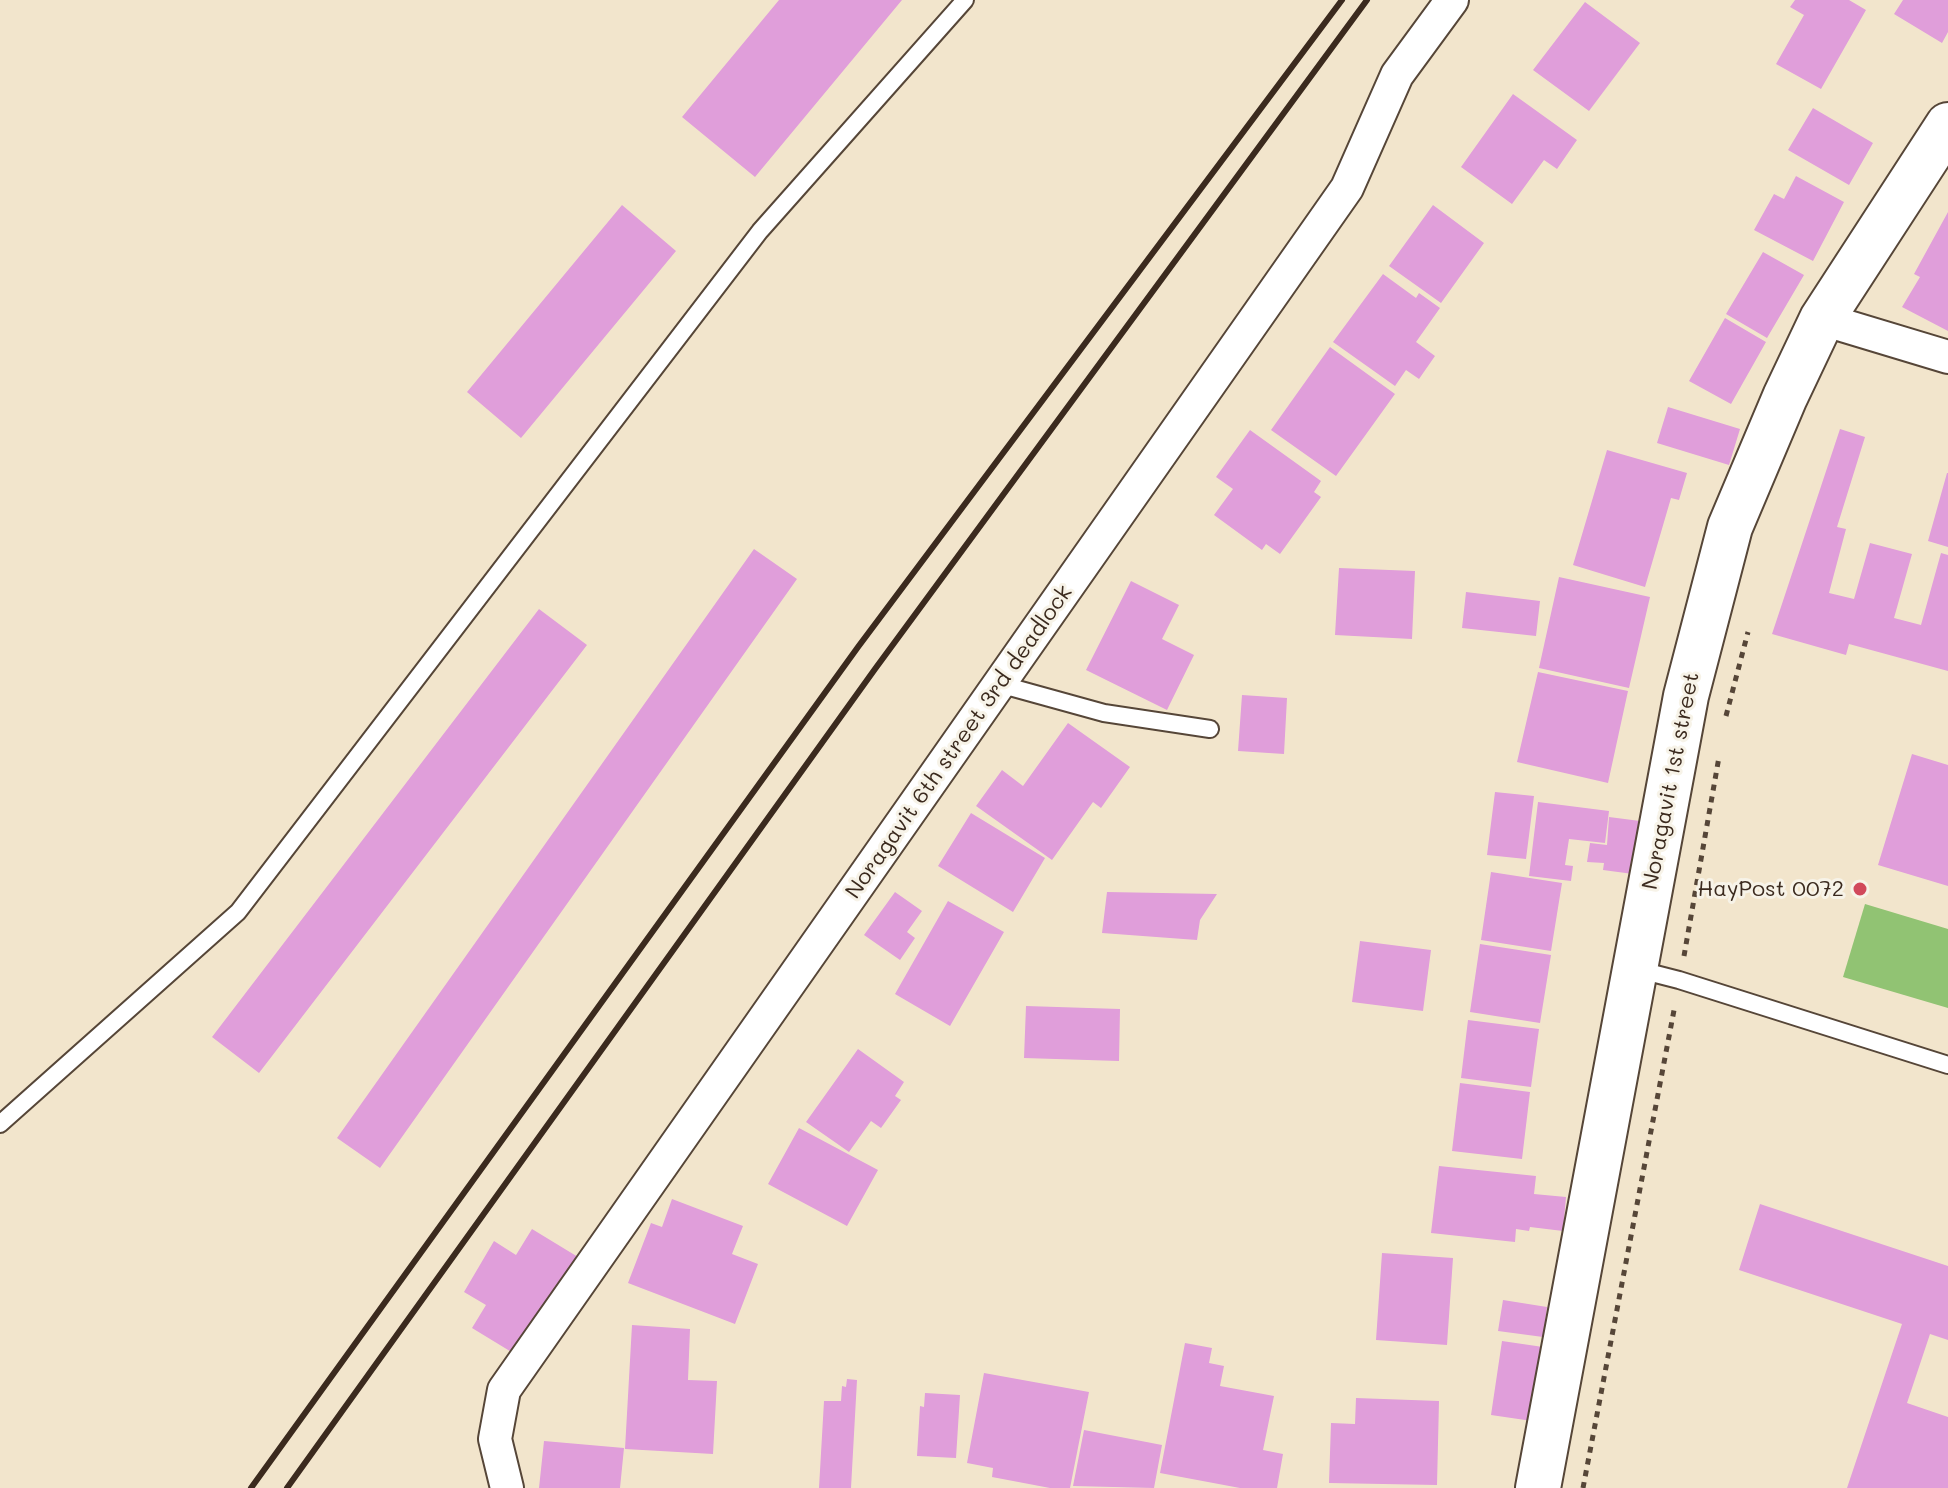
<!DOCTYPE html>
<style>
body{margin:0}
canvas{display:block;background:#f2e5cc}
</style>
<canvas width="1948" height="1488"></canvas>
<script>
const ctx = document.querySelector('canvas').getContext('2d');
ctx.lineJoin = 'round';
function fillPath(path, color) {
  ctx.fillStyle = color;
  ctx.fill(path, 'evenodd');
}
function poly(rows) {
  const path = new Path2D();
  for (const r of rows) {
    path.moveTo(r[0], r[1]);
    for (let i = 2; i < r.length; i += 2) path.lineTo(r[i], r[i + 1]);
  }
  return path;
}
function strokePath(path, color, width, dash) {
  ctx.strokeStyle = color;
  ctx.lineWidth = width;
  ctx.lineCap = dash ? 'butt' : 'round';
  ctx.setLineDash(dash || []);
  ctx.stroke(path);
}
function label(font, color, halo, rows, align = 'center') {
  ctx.font = font + ' Mali,sans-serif';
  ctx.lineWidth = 6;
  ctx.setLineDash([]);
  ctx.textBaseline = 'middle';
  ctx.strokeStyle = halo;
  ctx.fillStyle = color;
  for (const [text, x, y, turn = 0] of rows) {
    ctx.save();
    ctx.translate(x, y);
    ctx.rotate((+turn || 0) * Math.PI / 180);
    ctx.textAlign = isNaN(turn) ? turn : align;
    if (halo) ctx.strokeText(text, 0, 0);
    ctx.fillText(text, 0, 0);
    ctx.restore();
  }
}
fillPath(poly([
 [1865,904,1948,929,1948,1008,1843,977]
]), '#91c373');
fillPath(poly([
 [779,0,902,0,755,177,682,117],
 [1795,0,1849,0,1866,10,1821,89,1776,64,1804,15,1790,7],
 [1903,0,1948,0,1948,32,1942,43,1894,14],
 [1585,2,1640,43,1589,111,1533,70],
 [1513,94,1577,140,1557,169,1544,160,1512,204,1461,167],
 [1813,108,1873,143,1849,185,1788,150],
 [1796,176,1844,202,1813,261,1754,230,1774,194,1784,199],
 [622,205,676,251,521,438,467,392],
 [1433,205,1484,243,1441,303,1389,266],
 [1948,212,1948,331,1902,307,1920,277,1914,274],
 [1763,252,1804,275,1767,338,1726,314],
 [1383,274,1416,298,1419,293,1440,308,1416,342,1435,356,1419,379,1406,370,1395,386,1333,342],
 [1725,318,1766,342,1731,404,1689,381],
 [1330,347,1395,394,1336,476,1271,430],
 [1668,407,1740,429,1729,465,1657,443],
 [1840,429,1865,437,1837,527,1846,529,1829,593,1854,599,1870,543,1912,554,1894,618,1921,625,1941,553,1948,555,1948,671,1849,644,1846,655,1772,634],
 [1250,430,1321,481,1314,492,1321,497,1280,554,1266,544,1262,550,1214,515,1233,489,1216,477],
 [1607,450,1687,473,1679,500,1671,498,1645,587,1573,565],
 [1947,473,1948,473,1948,547,1928,541],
 [754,549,797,579,380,1168,337,1138],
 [1339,568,1415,571,1412,639,1335,635],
 [1559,577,1650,597,1629,688,1539,668],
 [1131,581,1179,605,1162,639,1194,655,1167,710,1086,670],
 [1466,592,1540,601,1536,636,1462,628],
 [539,609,587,645,259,1073,212,1037],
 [1538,672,1628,691,1608,783,1517,762],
 [1242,695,1287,698,1284,754,1238,751],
 [1068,723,1130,767,1101,808,1093,802,1052,860,976,806,1002,770,1023,786],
 [1912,754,1948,765,1948,886,1878,865],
 [1495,792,1534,796,1526,859,1487,855],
 [1538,802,1609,811,1605,843,1569,839,1565,865,1573,866,1571,881,1529,876],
 [971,813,1045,858,1013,912,938,866],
 [1609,817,1640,821,1633,874,1603,870,1604,863,1587,862,1590,843,1607,845],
 [1491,872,1562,883,1551,951,1481,940],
 [895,892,922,911,907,932,915,938,900,960,864,935],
 [1107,892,1217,894,1200,920,1197,940,1102,933],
 [948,901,1004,932,950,1026,895,994],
 [1360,941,1431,950,1423,1011,1352,1002],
 [1480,944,1551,955,1540,1023,1470,1012],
 [1026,1006,1120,1009,1119,1061,1024,1058],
 [1468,1020,1539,1029,1531,1087,1461,1078],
 [858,1049,904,1082,895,1096,901,1100,881,1128,871,1121,849,1152,806,1122],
 [1460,1083,1530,1092,1522,1159,1452,1151],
 [799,1128,878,1170,847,1226,768,1184],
 [1439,1166,1536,1176,1534,1194,1566,1197,1563,1231,1530,1227,1529,1231,1516,1229,1515,1242,1431,1233],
 [672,1199,743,1226,732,1254,758,1264,735,1324,628,1283,651,1223,662,1227],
 [1760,1204,1948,1266,1948,1340,1930,1334,1907,1403,1948,1417,1948,1488,1847,1488,1902,1324,1739,1270],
 [532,1229,578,1257,518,1356,472,1328,486,1305,464,1292,494,1241,516,1255],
 [1382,1253,1453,1258,1447,1345,1376,1340],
 [1503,1300,1547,1307,1543,1337,1498,1331],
 [632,1325,690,1329,688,1380,717,1381,713,1454,625,1449],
 [1502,1341,1543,1347,1532,1421,1491,1415],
 [1185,1343,1212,1348,1209,1363,1224,1366,1220,1386,1274,1396,1263,1450,1283,1454,1277,1488,1240,1488,1160,1473],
 [984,1373,1089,1392,1070,1488,1050,1488,992,1477,993,1468,967,1463],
 [847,1379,857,1380,851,1488,819,1488,824,1401,841,1401,842,1386,846,1387],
 [925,1393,960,1395,956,1458,917,1456,920,1406,924,1407],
 [1356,1398,1439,1401,1437,1485,1329,1483,1331,1423,1355,1424],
 [1084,1430,1162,1445,1154,1488,1073,1486],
 [544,1441,624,1448,620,1488,539,1488]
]), '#e09eda');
const lane = poly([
 [999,684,1104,713,1210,729],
 [1636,969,1679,980,1948,1065],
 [0,1124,238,912,760,231,965,0]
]);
const street = poly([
 [1822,319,1948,357],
 [507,1488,495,1439,504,1390,1347,188,1397,75,1452,0]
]);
const secondary = poly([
 [1538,1488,1686,696,1730,527,1785,397,1822,319,1948,125]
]);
strokePath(lane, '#564638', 20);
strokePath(street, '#564638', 36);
strokePath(secondary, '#564638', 48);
strokePath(poly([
 [1726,716,1748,632],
 [1684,956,1719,757],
 [1583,1488,1675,1005]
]), '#564638', 5, [6, 6]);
strokePath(lane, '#fff', 16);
strokePath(street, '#fff', 32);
strokePath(secondary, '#fff', 44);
strokePath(poly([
 [251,1488,858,647,1342,0],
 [287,1488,875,669,1367,0]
]), '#3b2a1e', 6);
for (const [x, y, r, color] of [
 [1860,889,8,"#d1495b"]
]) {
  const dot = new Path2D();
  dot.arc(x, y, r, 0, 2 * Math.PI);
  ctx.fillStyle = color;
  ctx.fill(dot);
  strokePath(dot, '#f7f3e8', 3);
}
label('22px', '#3b2a1e', '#f7f3e8', [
 ["Noragavit 6th street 3rd deadlock",959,742,-55],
 ["Noragavit 1st street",1671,781,-79]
]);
label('22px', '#3b2a1e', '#f7f3e8', [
 ["HayPost 0072",1844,889]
], 'right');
</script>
